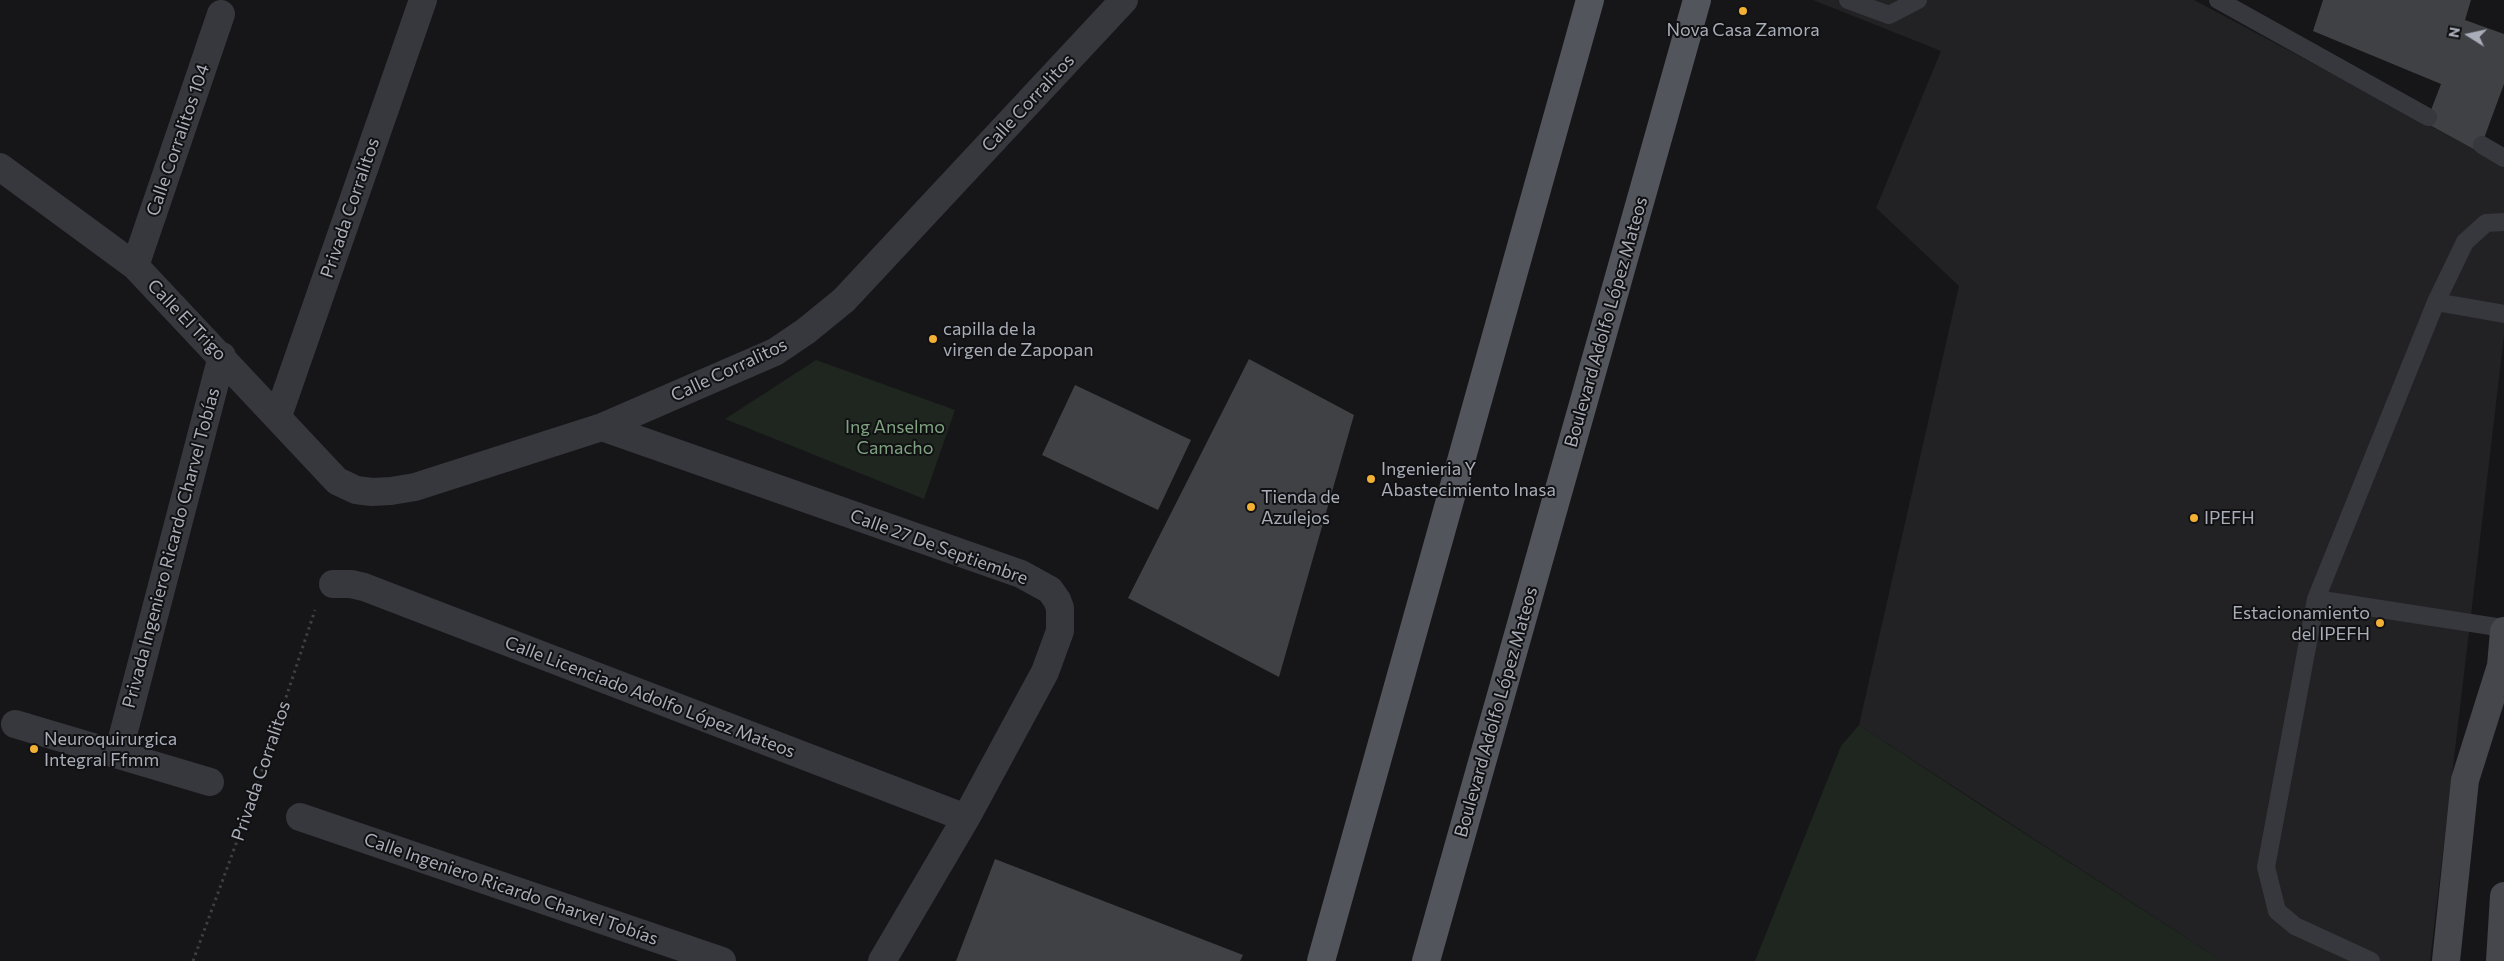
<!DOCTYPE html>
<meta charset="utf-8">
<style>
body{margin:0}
#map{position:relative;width:2504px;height:961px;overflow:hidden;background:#161618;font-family:Commissioner,sans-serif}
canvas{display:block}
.north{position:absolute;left:2444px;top:10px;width:50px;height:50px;-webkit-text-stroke:4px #111113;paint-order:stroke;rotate:280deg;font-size:14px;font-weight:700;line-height:20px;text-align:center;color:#a8adb8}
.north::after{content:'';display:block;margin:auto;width:18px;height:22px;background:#a8adb8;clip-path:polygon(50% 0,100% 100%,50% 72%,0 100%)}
</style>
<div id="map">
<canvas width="2504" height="961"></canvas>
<div class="north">N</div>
</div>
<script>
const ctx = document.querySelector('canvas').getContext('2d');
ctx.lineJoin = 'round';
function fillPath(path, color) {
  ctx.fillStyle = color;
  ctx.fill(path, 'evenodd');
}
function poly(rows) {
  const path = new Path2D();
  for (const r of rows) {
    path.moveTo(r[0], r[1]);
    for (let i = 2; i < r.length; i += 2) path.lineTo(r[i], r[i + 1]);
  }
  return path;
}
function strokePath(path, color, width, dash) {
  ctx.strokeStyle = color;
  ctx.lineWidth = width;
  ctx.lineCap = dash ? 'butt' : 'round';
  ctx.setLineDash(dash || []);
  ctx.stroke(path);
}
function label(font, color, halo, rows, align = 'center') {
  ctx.font = font + ' Commissioner,sans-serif';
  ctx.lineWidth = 4;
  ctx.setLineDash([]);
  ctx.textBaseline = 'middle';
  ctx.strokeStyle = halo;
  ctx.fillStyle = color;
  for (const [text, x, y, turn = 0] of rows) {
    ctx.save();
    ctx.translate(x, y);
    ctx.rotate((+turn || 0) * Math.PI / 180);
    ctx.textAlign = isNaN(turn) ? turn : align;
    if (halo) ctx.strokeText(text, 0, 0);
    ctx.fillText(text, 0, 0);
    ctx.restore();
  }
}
fillPath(poly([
 [1813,0,2194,0,2504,165,2504,336,2430,961,2222,961,1859,725,1959,286,1876,208,1941,51]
]), '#222225');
fillPath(poly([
 [816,360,955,410,924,499,725,419],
 [1859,725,1976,802,2222,961,1755,961,1841,746]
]), '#1e261f');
fillPath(poly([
 [2323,0,2471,0,2465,20,2504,34,2504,84,2479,152,2426,123,2441,84,2313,31],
 [1249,359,1354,415,1279,677,1128,598],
 [1075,385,1191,440,1158,510,1042,455],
 [995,859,1243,955,1240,961,956,961]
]), '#404145');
strokePath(poly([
 [193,961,251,803,315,610]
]), '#3d3f44', 3, [2.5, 4]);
strokePath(poly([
 [1848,0,1889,15,1918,0],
 [2218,0,2428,117],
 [2482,145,2504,158],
 [2436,302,2504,314],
 [2316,599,2504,628],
 [2371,961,2295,926,2277,911,2266,867,2316,599,2436,302,2465,242,2486,223,2504,222]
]), '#37383d', 18);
strokePath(poly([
 [0,167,135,266,337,481,356,490,372,492,391,491,415,487,602,427,775,352,806,331,844,300,1124,0],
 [135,266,221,14],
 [278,416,423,0],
 [602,427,1021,574,1050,590,1057,600,1060,608,1060,631,1045,672,966,818,882,961],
 [333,584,351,584,364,587,966,818],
 [15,724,210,782],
 [118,754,222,356],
 [300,817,722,961]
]), '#37383d', 28);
strokePath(poly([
 [2502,683,2501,666,2504,631],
 [2446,961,2465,780,2501,666],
 [2500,961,2504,896]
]), '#45474d', 28);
strokePath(poly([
 [1321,961,1590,0],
 [1426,961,1697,0]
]), '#53555c', 28);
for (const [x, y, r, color] of [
 [1743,11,5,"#f2b134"],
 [933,339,5,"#f2b134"],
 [1371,479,5,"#f2b134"],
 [1251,507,5,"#f2b134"],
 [2194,518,5,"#f2b134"],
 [2380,623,5,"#f2b134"],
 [34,749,5,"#f2b134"]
]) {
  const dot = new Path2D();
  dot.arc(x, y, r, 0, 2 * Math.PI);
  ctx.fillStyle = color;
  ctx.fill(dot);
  strokePath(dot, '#111113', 2);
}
label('18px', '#a8adb8', '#111113', [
 ["Nova Casa Zamora",1743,30,"center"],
 ["capilla de la",943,329],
 ["virgen de Zapopan",943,350],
 ["Ingenieria Y",1381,469],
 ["Abastecimiento Inasa",1381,490],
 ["Tienda de",1261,497],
 ["Azulejos",1261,518],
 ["IPEFH",2204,518],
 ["Estacionamiento",2370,613,"right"],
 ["del IPEFH",2370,634,"right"],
 ["Neuroquirurgica",44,739],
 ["Integral Ffmm",44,760]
], 'left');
label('18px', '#a8adb8', '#111113', [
 ["Calle Corralitos",1028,103,-47],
 ["Calle Corralitos 104",178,140,-71],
 ["Privada Corralitos",350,208,-71],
 ["Calle El Trigo",187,320,46],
 ["Boulevard Adolfo López Mateos",1606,322,-74],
 ["Calle Corralitos",729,370,-25],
 ["Calle 27 De Septiembre",939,547,20],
 ["Privada Ingeniero Ricardo Charvel Tobías",171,548,-75],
 ["Calle Licenciado Adolfo López Mateos",650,697,21],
 ["Boulevard Adolfo López Mateos",1496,712,-74],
 ["Privada Corralitos",261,771,-71],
 ["Calle Ingeniero Ricardo Charvel Tobías",511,889,19]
]);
label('18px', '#7fa381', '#111113', [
 ["Ing Anselmo",895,427],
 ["Camacho",895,448]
]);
</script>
